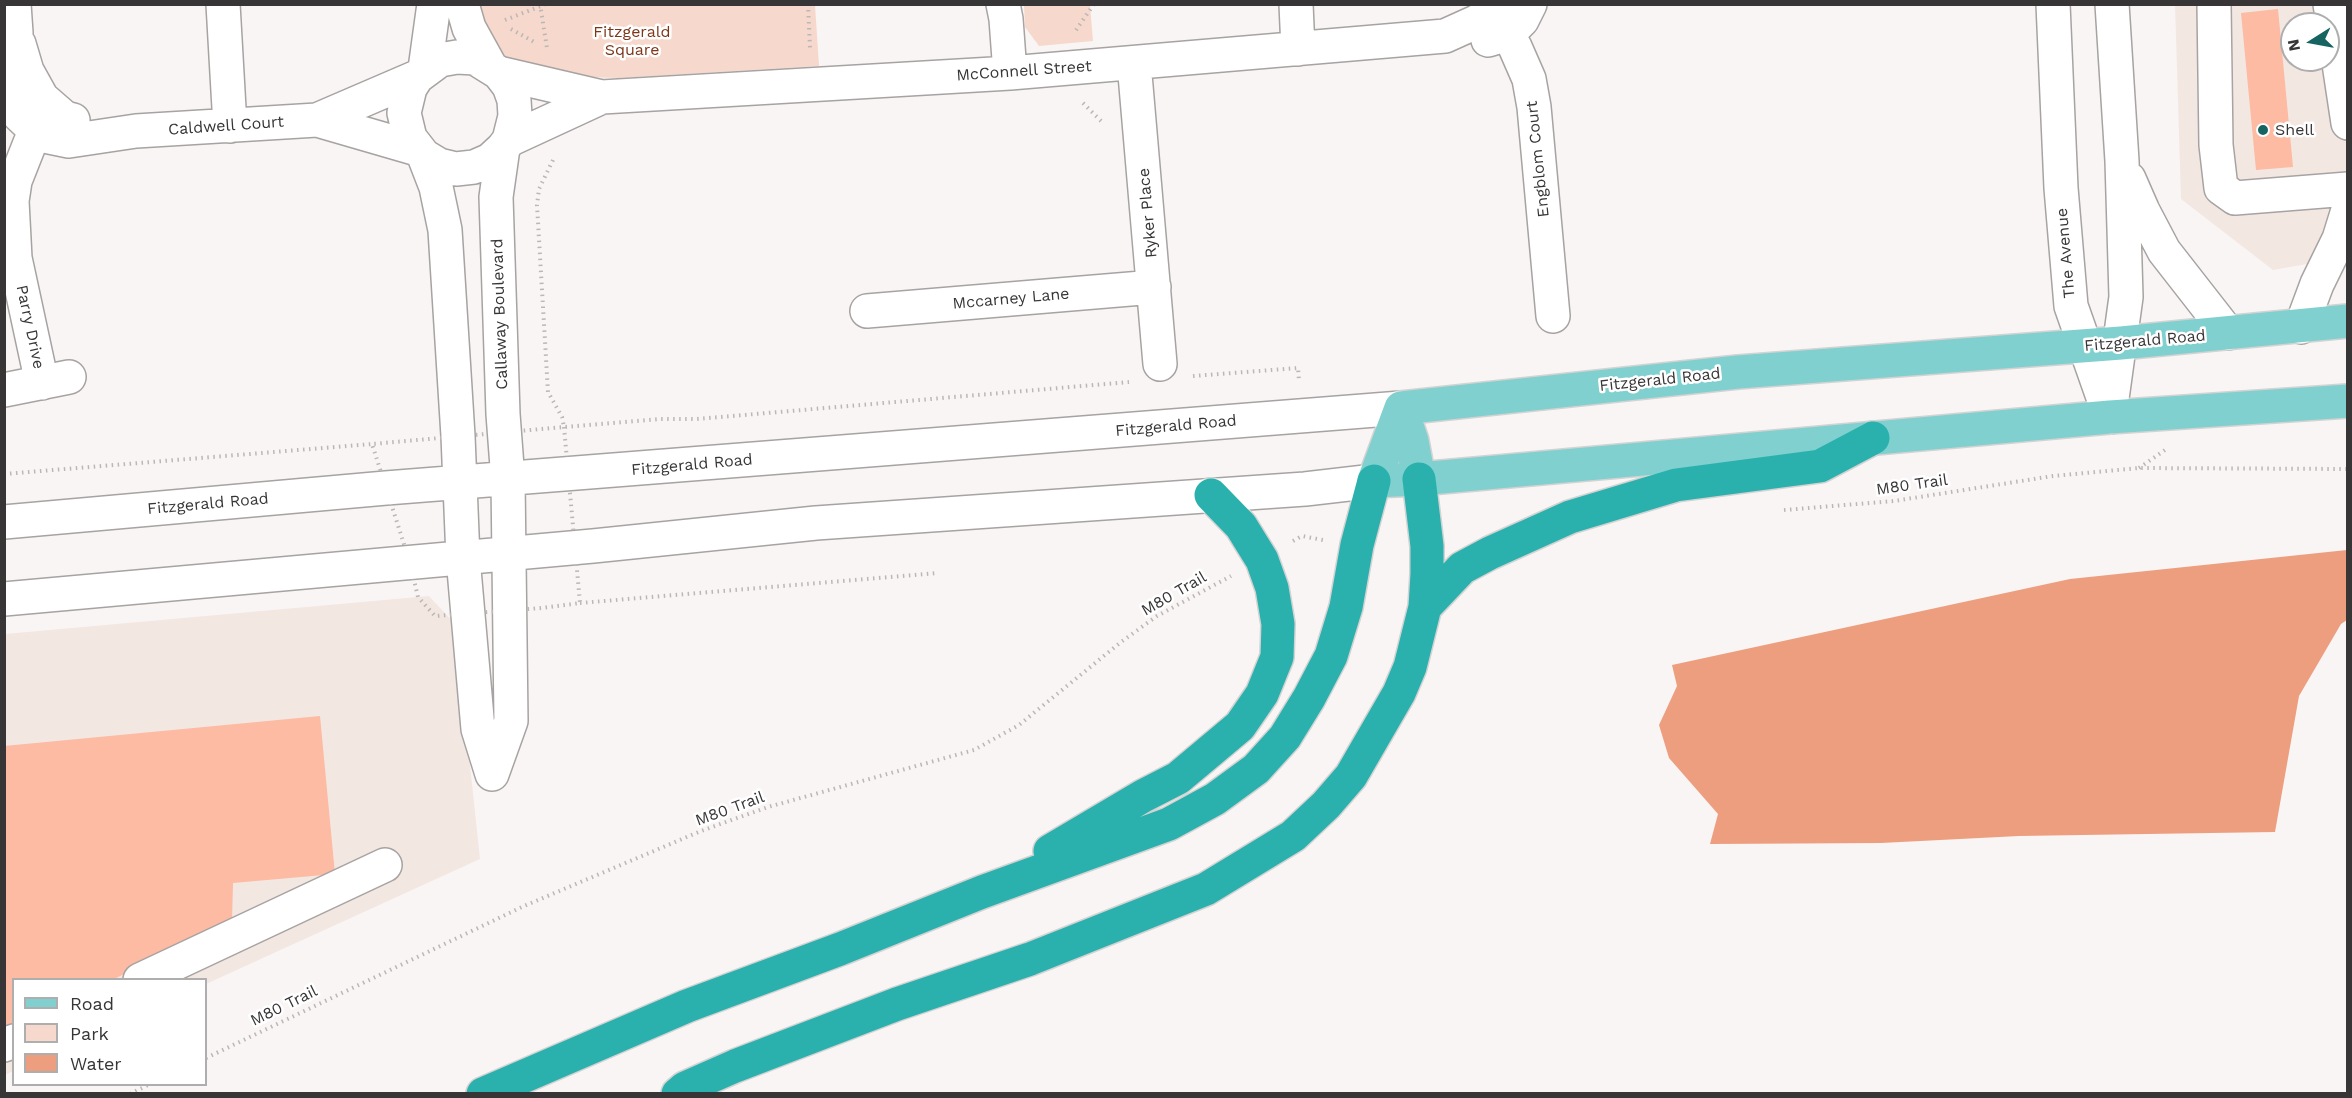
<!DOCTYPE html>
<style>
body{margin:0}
#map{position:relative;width:2352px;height:1098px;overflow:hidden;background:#f9f5f4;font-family:"Work Sans",sans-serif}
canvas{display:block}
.frame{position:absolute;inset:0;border:6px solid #373535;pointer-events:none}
.legend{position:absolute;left:12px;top:978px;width:195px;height:108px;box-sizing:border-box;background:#fff;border:2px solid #afaeae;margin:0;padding:8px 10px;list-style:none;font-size:18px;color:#373535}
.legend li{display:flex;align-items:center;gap:12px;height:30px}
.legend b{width:30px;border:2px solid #afaeae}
.north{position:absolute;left:2280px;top:12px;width:60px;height:60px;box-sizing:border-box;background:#fff;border:2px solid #afaeae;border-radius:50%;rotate:259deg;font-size:16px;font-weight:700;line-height:24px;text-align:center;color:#373535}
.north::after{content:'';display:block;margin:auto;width:21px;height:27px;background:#166462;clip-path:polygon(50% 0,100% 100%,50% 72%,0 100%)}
</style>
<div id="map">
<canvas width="2352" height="1098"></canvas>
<div class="frame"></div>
<ul class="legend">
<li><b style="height:8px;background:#7fd0ce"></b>Road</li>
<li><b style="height:16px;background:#f6d8cc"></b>Park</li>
<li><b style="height:16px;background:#ed9e7f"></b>Water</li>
</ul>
<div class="north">N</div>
</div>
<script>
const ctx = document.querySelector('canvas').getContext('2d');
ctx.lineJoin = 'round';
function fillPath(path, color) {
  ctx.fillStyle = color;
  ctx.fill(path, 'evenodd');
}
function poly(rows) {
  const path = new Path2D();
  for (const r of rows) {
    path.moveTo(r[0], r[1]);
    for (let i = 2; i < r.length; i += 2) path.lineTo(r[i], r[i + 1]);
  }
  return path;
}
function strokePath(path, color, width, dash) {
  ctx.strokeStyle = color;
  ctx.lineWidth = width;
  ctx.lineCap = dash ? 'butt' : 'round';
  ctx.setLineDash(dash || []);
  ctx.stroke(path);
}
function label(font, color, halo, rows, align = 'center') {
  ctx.font = font + ' "Work Sans",sans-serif';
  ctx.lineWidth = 5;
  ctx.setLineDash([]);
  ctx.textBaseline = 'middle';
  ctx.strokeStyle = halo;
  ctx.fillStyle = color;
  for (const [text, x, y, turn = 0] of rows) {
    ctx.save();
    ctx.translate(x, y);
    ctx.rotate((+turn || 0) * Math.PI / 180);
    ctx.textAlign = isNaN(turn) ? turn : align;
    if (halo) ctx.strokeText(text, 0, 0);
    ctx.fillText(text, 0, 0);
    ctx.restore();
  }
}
fillPath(poly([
 [2175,5,2347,5,2347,257,2273,270,2181,199],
 [2292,24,2328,24,2328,60,2292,60],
 [429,596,455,624,480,859,206,984,206,980,14,980,13,1071,5,1075,5,634]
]), '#f3e7e2');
fillPath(poly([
 [473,5,815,5,819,66,619,78,586,77,513,62,500,55],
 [1024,5,1090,5,1093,41,1039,46,1025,27]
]), '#f6d8cc');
fillPath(poly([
 [2347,550,2347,620,2341,624,2299,696,2275,832,2019,836,1881,843,1710,844,1718,814,1669,758,1659,725,1677,686,1672,665,2070,579]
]), '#ed9e7f');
fillPath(poly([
 [2278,9,2293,167,2256,170,2241,13],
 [320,716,335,874,233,883,232,921,112,980,14,980,14,1028,4,1032,4,746]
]), '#fcbba2');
const minor = poly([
 [14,4,16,33,11,86,12,101,19,115,40,135,69,141,136,131,317,120,417,149],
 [223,4,230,126],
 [462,4,469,28,490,66],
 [1003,4,1006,19,1010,73],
 [1296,4,1298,49],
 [2053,4,2061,188,2071,306,2110,417],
 [2214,4,2216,145,2221,188,2235,198,2348,189],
 [2330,4,2348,123],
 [1494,11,1515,47,1529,79,1534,107,1553,316],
 [1488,40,1508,34,1522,20,1530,4],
 [19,44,27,71,42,98,65,118,73,120],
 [1134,63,1160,364],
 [425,69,434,4],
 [499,73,602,97,1010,73,1445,36,1476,22,1494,11,1499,4],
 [317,120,417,77,440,60,457,57,475,58,499,73,509,86,514,100,515,116,509,140,503,148,490,160,474,167,456,169,439,165,424,156,410,138,404,113,410,88,417,77],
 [509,140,602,97],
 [424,156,436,187,445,230,458,436,463,558,478,729,492,774],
 [2129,179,2143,211,2164,251,2228,333],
 [867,311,1154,287],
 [2301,327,2317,284,2339,239,2348,210],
 [42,383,15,258,12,201,15,181,30,143,53,109],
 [4,390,69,377],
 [2110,413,2126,297,2122,161,2112,4],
 [4,522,386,488,1401,408],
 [4,599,593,546,816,523,1305,489,1374,481],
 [492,774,511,721,508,480,503,414,496,197,503,148],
 [140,980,385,865],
 [4,1045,14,1041]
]);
const major = poly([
 [1401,408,1374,481,1419,479,2110,417,2348,401],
 [1401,408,1738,372,2121,343,2348,321],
 [1401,408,1412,441,1419,479]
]);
const highway = poly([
 [1425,607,1462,568,1490,553,1570,517,1676,485,1820,466,1873,438],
 [1050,851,1143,796,1178,778,1240,726,1262,694,1277,657,1278,624,1272,588,1262,560,1241,526,1211,495],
 [483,1094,687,1006,840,949,982,892,1169,824,1215,799,1256,769,1285,737,1309,698,1331,656,1346,607,1357,545,1374,481],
 [678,1094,685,1088,735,1066,897,1004,1030,959,1206,889,1293,836,1326,805,1351,776,1399,693,1410,667,1425,607,1427,574,1427,546,1419,479]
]);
strokePath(minor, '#a7a3a2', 36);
strokePath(major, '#d3d3d3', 36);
strokePath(highway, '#d3d3d3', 36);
strokePath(poly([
 [540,4,547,48],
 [808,4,810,48],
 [505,20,546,4],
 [511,29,536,43],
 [1076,30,1094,4],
 [1083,103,1103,123],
 [553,160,539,189,537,205,548,392,562,417,564,427,661,419,697,419,1129,382],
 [1193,376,1298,368,1299,381],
 [564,427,580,603,542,608,435,616,418,597,410,563,372,444,564,427],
 [2139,468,2165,450],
 [4,474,372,444],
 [1784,510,1894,501,2053,476,2139,468,2348,469],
 [1293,541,1302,536,1323,540],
 [580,603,938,573],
 [206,1058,524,906,701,831,768,807,974,750,1019,725,1121,642,1157,616,1231,576],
 [130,1094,150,1084]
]), '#bab7b6', 4, [1.5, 4.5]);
strokePath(minor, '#fff', 33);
strokePath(major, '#7fd0ce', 33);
strokePath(highway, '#2ab1ae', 33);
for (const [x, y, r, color] of [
 [2263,130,6,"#166462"]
]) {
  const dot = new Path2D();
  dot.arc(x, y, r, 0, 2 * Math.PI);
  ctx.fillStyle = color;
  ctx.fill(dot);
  strokePath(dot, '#fff', 2);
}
label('16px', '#7d3718', '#fff', [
 ["Fitzgerald",632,32],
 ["Square",632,50]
]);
label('16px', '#373535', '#fff', [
 ["McConnell Street",1024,71,-4],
 ["Caldwell Court",226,126,-4],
 ["Engblom Court",1538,159,-96],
 ["Ryker Place",1148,213,-95],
 ["The Avenue",2066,253,-95],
 ["Mccarney Lane",1011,299,-5],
 ["Callaway Boulevard",500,314,-92],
 ["Parry Drive",30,327,78],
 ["Fitzgerald Road",2145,341,-5],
 ["Fitzgerald Road",1660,380,-6],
 ["Fitzgerald Road",1176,426,-5],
 ["Fitzgerald Road",692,465,-5],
 ["M80 Trail",1912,485,-8],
 ["Fitzgerald Road",208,504,-5],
 ["M80 Trail",1174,594,-30],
 ["M80 Trail",730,809,-20],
 ["M80 Trail",284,1006,-26]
]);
label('16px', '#373535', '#fff', [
 ["Shell",2275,130]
], 'left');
</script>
